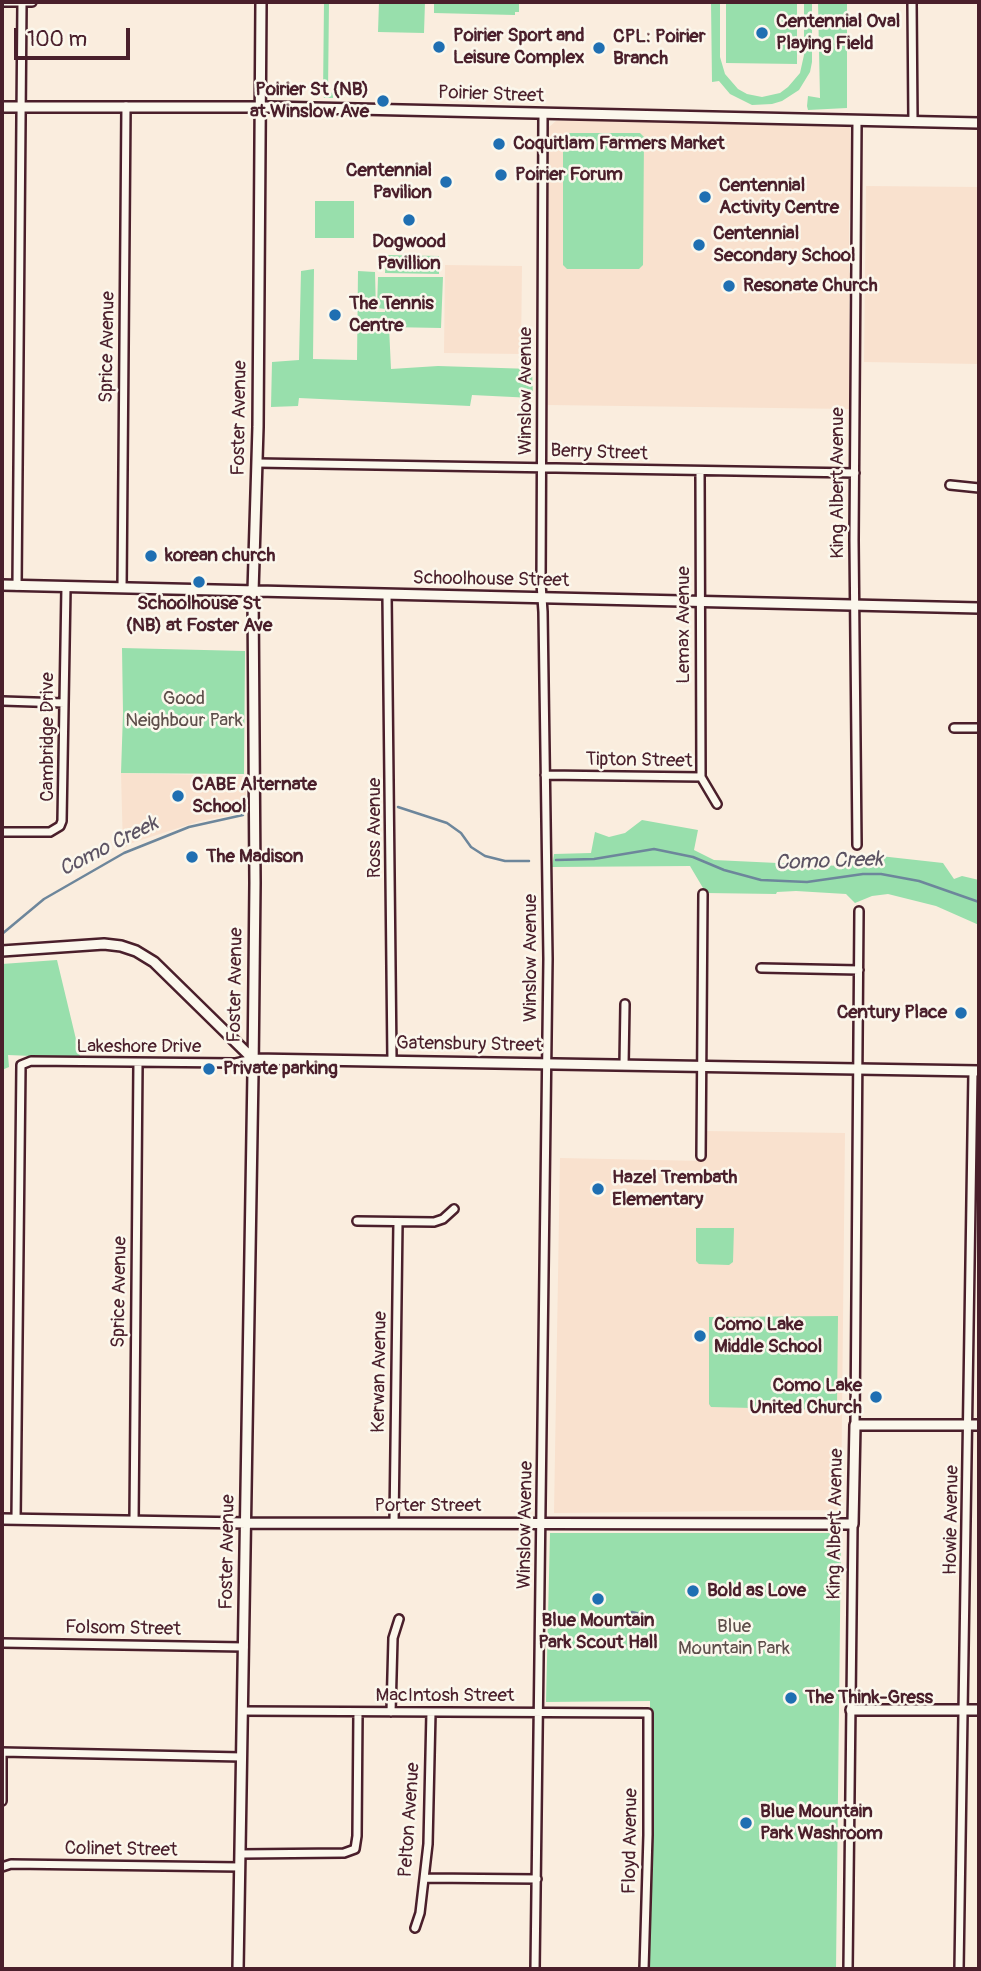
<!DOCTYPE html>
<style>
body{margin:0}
#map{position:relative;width:981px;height:1971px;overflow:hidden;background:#faedde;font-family:Pangolin,sans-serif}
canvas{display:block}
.frame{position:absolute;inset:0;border:4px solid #4a1f2b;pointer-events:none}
.scale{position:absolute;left:14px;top:28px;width:116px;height:32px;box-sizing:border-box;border:4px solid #4a1f2b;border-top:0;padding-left:9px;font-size:21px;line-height:24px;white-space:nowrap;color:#4a1f2b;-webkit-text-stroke:5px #fbf7ec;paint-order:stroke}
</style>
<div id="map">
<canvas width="981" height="1971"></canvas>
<div class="frame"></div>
<div class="scale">100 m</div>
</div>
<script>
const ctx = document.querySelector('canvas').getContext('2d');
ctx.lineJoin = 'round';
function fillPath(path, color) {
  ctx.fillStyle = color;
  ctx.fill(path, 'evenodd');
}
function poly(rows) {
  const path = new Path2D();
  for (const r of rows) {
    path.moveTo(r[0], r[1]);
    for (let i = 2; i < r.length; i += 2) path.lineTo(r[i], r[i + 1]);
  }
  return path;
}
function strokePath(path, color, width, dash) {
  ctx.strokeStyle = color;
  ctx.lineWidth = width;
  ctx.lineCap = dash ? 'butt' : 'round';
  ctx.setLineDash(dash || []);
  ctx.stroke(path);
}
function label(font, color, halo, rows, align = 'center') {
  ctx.font = font + ' Pangolin,sans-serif';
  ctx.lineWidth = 5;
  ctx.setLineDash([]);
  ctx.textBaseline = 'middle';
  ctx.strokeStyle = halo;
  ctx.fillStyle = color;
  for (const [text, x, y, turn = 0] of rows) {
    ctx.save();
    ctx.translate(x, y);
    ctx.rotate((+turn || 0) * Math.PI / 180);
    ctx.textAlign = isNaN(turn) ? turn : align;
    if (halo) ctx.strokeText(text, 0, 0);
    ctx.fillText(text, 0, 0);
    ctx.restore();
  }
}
fillPath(poly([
 [653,120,830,126,843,124,850,128,851,207,849,211,849,272,851,275,851,295,849,299,849,399,851,409,548,405,549,127,556,121,649,121],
 [866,186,979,187,979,364,864,362],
 [445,265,522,266,521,354,444,353],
 [121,773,246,776,246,812,200,821,132,843,123,849],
 [704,1131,845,1133,841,1510,554,1513,560,1158,704,1161]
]), '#f9e1ce');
fillPath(poly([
 [324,2,329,2,328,92,333,93,333,98,324,98,323,95],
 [379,2,425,2,424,33,378,32],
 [434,2,519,2,519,12,515,12,515,15,434,13],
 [711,2,720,2,720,57,725,74,738,89,747,94,762,97,780,93,788,87,800,73,804,55,804,2,812,2,812,62,810,72,799,90,782,101,772,104,752,105,730,94,719,81,712,82],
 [726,2,797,2,797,64,726,63],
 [818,2,847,2,847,108,808,110,807,106,808,96,820,98],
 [566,133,640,133,644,137,643,265,639,269,567,269,563,265,563,137],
 [315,201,354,201,354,238,315,238],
 [386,255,439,256,439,274,385,273],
 [314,269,313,359,357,360,358,271,375,272,376,312,385,312,385,309,377,308,378,277,443,277,441,328,389,327,391,369,438,366,532,369,533,398,472,395,470,406,299,398,298,406,271,407,272,362,299,360,301,271],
 [122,648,245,651,244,774,121,773,123,713],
 [642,820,698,830,694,850,714,860,841,866,871,855,943,863,954,879,962,876,979,880,979,925,936,906,888,894,872,896,855,903,846,894,796,891,777,892,776,894,706,893,690,866,552,867,554,854,591,853,595,832,609,837,625,833],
 [57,960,80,1056,79,1058,8,1055,9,1067,2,1070,2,964],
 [696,1228,734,1228,733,1262,729,1265,699,1264,696,1261],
 [838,1316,837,1406,834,1410,711,1407,709,1404,709,1317],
 [550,1533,841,1533,836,1969,650,1969,650,1701,546,1702]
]), '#98dfac');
strokePath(poly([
 [398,807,447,823,461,833,471,847,485,856,505,861,529,861],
 [556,860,594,859,654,849,693,857,724,870,761,880,807,882,863,874,881,874,919,881,979,902],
 [2,934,44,899,124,853,189,827,243,815],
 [632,1612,644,1615]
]), '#6d869b', 2.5);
const minor = poly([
 [2,2,32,2],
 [912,2,913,122],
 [857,122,854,540,857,845],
 [257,463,855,473],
 [700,472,701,777],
 [950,485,979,488],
 [17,586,22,2],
 [122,588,126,106],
 [387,595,392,1061],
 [3,701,64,703],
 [954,728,979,728],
 [545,775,701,777,717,804],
 [2,832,50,832,60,826,62,821,66,587],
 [761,968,859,970],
 [624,1065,625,1004],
 [701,1156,703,894],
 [357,1221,434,1222,443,1219,454,1209],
 [855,1425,859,911],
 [16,1519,21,1065,31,1061,235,1063,253,1059],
 [134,1521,138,1063],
 [394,1523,398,1222],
 [2,1643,244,1647],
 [243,1711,648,1713,648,1835,644,1969],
 [391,1712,393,1638,399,1619],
 [2,1752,242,1757],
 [2,1801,2,1752],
 [240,1854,344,1853,355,1849,357,1836,358,1712],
 [2,1867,11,1864,240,1867],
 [424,1878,537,1879],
 [415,1928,420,1913,428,1844,431,1712],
 [535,1969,548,959,543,612,541,583,543,115],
 [848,1969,853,1524],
 [959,1969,973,1071]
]);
const tertiary = poly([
 [2,107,269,107,979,123],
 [2,585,979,608],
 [2,951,104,944,121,946,136,951,154,962,253,1059,979,1071],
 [2,1519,246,1523,853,1524,855,1425,979,1425],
 [851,1710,979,1710],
 [238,1969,253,1072,255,883,253,592,258,427,261,2]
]);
strokePath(minor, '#4a1f2b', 12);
strokePath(tertiary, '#4a1f2b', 14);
strokePath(minor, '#fbf7ec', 7);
strokePath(tertiary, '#fbf7ec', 9);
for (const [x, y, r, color] of [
 [762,33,7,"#1f6fb2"],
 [439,47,7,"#1f6fb2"],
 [599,48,7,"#1f6fb2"],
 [383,101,7,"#1f6fb2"],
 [499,144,7,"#1f6fb2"],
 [501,175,7,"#1f6fb2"],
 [446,182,7,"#1f6fb2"],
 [705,197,7,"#1f6fb2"],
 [409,220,7,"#1f6fb2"],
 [699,245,7,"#1f6fb2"],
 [729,286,7,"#1f6fb2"],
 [335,315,7,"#1f6fb2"],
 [151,556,7,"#1f6fb2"],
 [199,582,7,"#1f6fb2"],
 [178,796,7,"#1f6fb2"],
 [192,857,7,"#1f6fb2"],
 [961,1013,7,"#1f6fb2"],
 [209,1069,7,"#1f6fb2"],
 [598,1189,7,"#1f6fb2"],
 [700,1336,7,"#1f6fb2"],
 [876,1397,7,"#1f6fb2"],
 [693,1591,7,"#1f6fb2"],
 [598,1599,7,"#1f6fb2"],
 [791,1698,7,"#1f6fb2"],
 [746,1823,7,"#1f6fb2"]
]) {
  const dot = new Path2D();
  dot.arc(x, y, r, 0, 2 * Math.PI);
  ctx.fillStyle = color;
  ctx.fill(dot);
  strokePath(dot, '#fbf7ec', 2.5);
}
label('bold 19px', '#4a1f2b', '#fbf7ec', [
 ["Centennial Oval",776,22],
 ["Playing Field",776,44],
 ["Poirier Sport and",453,36],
 ["Leisure Complex",453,58],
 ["CPL: Poirier",613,37],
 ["Branch",613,59],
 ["Poirier St (NB)",369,90,"right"],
 ["at Winslow Ave",369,112,"right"],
 ["Coquitlam Farmers Market",513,144],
 ["Centennial",432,171,"right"],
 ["Pavilion",432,193,"right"],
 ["Poirier Forum",515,175],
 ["Centennial",719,186],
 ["Activity Centre",719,208],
 ["Centennial",713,234],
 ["Secondary School",713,256],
 ["Dogwood",409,242,"center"],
 ["Pavillion",409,264,"center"],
 ["Resonate Church",743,286],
 ["The Tennis",349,304],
 ["Centre",349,326],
 ["korean church",165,556],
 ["Schoolhouse St",199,604,"center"],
 ["(NB) at Foster Ave",199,626,"center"],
 ["CABE Alternate",192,785],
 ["School",192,807],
 ["The Madison",206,857],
 ["Century Place",947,1013,"right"],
 ["Private parking",223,1069],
 ["Hazel Trembath",612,1178],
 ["Elementary",612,1200],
 ["Como Lake",714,1325],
 ["Middle School",714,1347],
 ["Como Lake",862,1386,"right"],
 ["United Church",862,1408,"right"],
 ["Bold as Love",707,1591],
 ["Blue Mountain",598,1621,"center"],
 ["Park Scout Hall",598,1643,"center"],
 ["The Think-Gress",805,1698],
 ["Blue Mountain",760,1812],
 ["Park Washroom",760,1834]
], 'left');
label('19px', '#4a1f2b', '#fbf7ec', [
 ["Poirier Street",491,95,2],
 ["Sprice Avenue",108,347,-89],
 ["Winslow Avenue",526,391,-90],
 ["Foster Avenue",240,418,-89],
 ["Berry Street",599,453,2],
 ["King Albert Avenue",838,483,-90],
 ["Schoolhouse Street",491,580,1],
 ["Lemax Avenue",684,625,-90],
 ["Cambridge Drive",48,737,-90],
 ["Tipton Street",639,761,1],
 ["Ross Avenue",375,828,-90],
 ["Winslow Avenue",531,958,-90],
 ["Foster Avenue",236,985,-89],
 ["Gatensbury Street",469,1045,1],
 ["Lakeshore Drive",139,1047],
 ["Sprice Avenue",120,1292,-89],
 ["Kerwan Avenue",380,1372,-89],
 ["Porter Street",428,1506],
 ["Howie Avenue",952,1520,-89],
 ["King Albert Avenue",836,1524,-89],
 ["Winslow Avenue",526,1525,-89],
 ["Foster Avenue",228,1552,-89],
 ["Folsom Street",123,1629,1],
 ["MacIntosh Street",445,1696],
 ["Pelton Avenue",410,1820,-86],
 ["Floyd Avenue",631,1841,-89],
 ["Colinet Street",121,1850,1]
]);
label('19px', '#5e4f4b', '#fbf7ec', [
 ["Good",184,699],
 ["Neighbour Park",184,721],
 ["Blue",734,1627],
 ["Mountain Park",734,1649]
]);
label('italic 21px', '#5c5363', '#fbf7ec', [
 ["Como Creek",109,847,-27],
 ["Como Creek",829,862,-2]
]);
</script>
